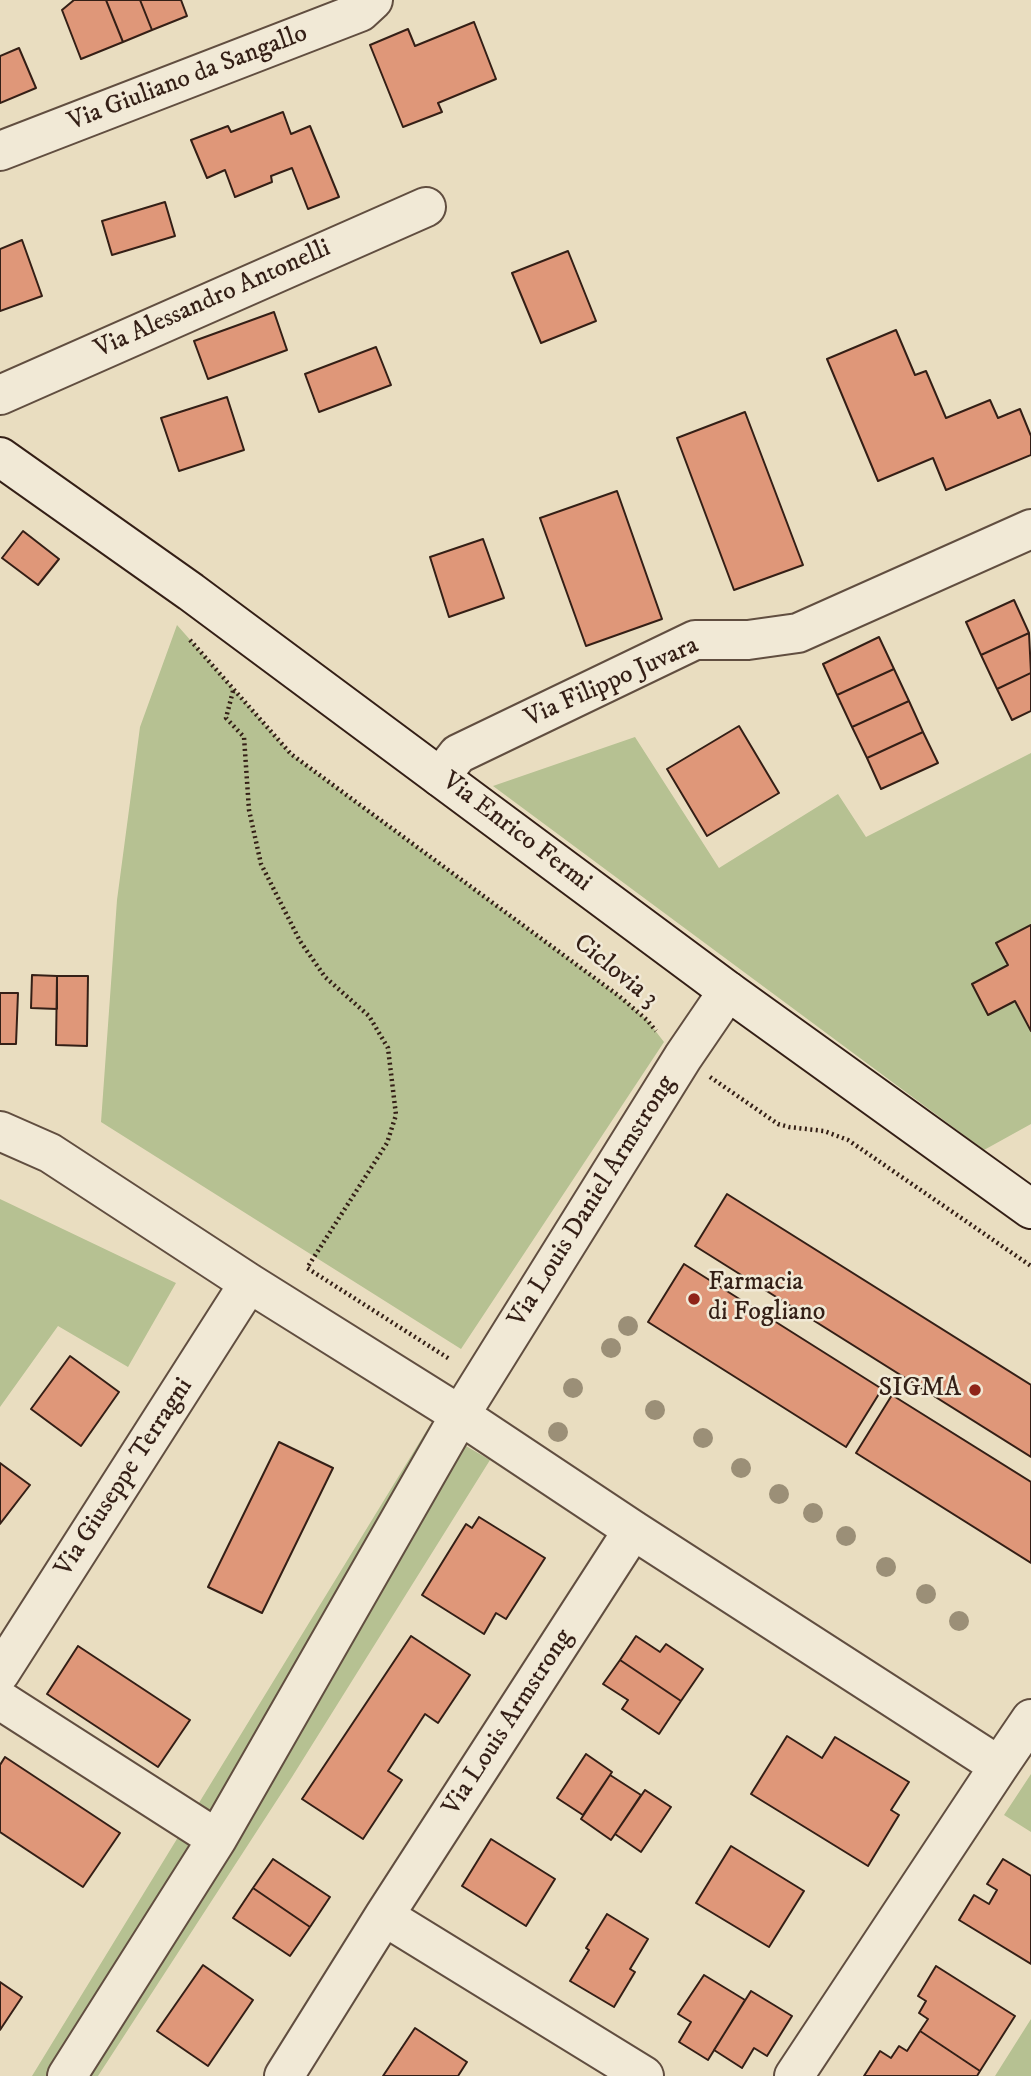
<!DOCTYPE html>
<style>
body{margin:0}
canvas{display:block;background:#e9ddc0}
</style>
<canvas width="1031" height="2076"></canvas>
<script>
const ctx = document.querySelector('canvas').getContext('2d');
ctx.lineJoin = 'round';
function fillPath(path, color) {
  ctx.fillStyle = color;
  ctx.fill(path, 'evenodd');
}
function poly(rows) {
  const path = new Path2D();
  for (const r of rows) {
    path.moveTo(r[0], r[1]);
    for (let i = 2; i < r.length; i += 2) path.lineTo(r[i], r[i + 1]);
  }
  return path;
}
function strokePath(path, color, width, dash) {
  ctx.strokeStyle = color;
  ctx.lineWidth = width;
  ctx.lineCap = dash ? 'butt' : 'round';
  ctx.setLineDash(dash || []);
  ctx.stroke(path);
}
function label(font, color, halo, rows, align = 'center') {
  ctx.font = font + ' "IM FELL DW Pica",serif';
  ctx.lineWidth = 5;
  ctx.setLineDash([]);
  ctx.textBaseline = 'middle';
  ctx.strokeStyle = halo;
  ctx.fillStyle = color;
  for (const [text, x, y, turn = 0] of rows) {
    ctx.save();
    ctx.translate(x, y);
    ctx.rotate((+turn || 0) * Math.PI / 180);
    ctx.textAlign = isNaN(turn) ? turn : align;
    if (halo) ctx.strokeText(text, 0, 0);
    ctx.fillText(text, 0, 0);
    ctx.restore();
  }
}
fillPath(poly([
 [177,625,291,754,619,996,647,1020,664,1042,461,1349,101,1122,117,900,140,727],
 [635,737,719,868,838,794,866,837,1031,753,1031,925,1008,965,972,984,988,1015,1015,1001,1031,1031,1031,1124,984,1150,493,786],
 [0,1199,176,1283,128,1367,58,1326,0,1407],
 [430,1425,490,1460,292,1777,98,2076,32,2076],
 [1031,1774,1031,1832,1004,1815],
 [1031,2019,1031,2076,995,2076]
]), '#b6c192');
const building = poly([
 [74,0,106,0,123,42,81,59,62,10,74,0],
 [106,0,140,0,152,30,123,42,106,0],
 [140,0,181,0,187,16,152,30,140,0],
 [474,22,496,79,438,103,442,112,403,127,370,45,408,29,415,46,474,22],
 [19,48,36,88,0,103,0,56,19,48],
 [283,112,291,134,310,126,339,197,308,209,292,168,271,176,272,182,235,197,225,170,207,178,191,140,228,126,231,132,283,112],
 [165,202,175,236,112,255,102,221,165,202],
 [22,240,42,296,0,311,0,249,22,240],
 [568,251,596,321,541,343,512,273,568,251],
 [274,312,287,350,208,379,194,341,274,312],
 [896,330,915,375,926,371,946,418,990,400,998,418,1020,409,1031,436,1031,455,946,490,933,458,878,481,827,359,896,330],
 [376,347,391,385,319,412,305,374,376,347],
 [227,397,244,450,179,471,161,418,227,397],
 [745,412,803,565,734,590,677,438,745,412],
 [617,491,662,619,586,646,540,518,617,491],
 [23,531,59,559,38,585,2,558,23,531],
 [483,539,504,598,449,617,430,557,483,539],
 [1014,600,1029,633,981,655,966,622,1014,600],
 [1029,633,1031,673,997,689,981,655,1029,633],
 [879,637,894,669,837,695,823,664,879,637],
 [894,669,909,701,852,727,837,695,894,669],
 [1031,673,1031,711,1012,720,997,689,1031,673],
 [909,701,923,732,867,758,852,727,909,701],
 [739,726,779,793,707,836,667,769,739,726],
 [923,732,938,763,881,789,867,758,923,732],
 [1031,925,1031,1031,1015,1001,988,1015,972,984,1008,965,996,943,1031,925],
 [32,975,57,976,57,1009,31,1008,32,975],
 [57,976,88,976,87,1046,56,1045,57,976],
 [0,993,18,993,16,1044,0,1044,0,993],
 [727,1194,1031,1385,1031,1457,695,1246,727,1194],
 [684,1264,882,1389,846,1447,648,1322,684,1264],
 [70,1356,119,1392,81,1446,31,1409,70,1356],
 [892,1395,1031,1482,1031,1563,856,1453,892,1395],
 [279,1442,333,1468,262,1613,208,1587,279,1442],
 [0,1463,30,1485,0,1524,0,1463],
 [479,1517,545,1558,506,1619,496,1613,484,1634,422,1595,466,1524,472,1528,479,1517],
 [411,1636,470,1675,438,1723,425,1714,388,1771,402,1780,363,1839,302,1799,411,1636],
 [636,1636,660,1652,666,1644,703,1669,681,1701,620,1660,636,1636],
 [78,1646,190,1720,158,1767,47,1694,78,1646],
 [620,1660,681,1701,659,1734,622,1709,628,1700,603,1684,620,1660],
 [787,1736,822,1758,835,1737,909,1782,891,1810,899,1815,868,1866,751,1794,787,1736],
 [586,1754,612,1772,583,1815,557,1798,586,1754],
 [5,1757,120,1833,83,1887,0,1832,0,1765,5,1757],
 [610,1775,641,1795,611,1840,581,1819,610,1775],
 [645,1790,671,1807,641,1852,615,1834,645,1790],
 [491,1839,555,1879,526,1926,462,1886,491,1839],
 [731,1846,804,1891,769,1947,696,1903,731,1846],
 [273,1859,330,1897,310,1927,253,1888,273,1859],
 [1003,1859,1031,1876,1031,1964,959,1920,974,1895,989,1904,997,1890,987,1884,1003,1859],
 [253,1888,310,1927,290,1956,233,1918,253,1888],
 [607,1914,648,1939,630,1969,635,1972,614,2007,570,1981,589,1950,586,1948,607,1914],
 [203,1965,253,2000,208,2066,157,2031,203,1965],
 [936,1966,1015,2016,980,2071,920,2031,928,2019,919,2013,926,2001,918,1996,936,1966],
 [704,1975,745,2000,708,2060,679,2042,691,2022,678,2014,704,1975],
 [0,1982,22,1997,0,2030,0,1982],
 [751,1991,792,2016,767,2056,754,2048,742,2068,714,2050,751,1991],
 [415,2028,467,2062,458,2076,383,2076,415,2028],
 [920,2031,980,2071,977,2076,864,2076,880,2051,891,2058,899,2046,907,2051,920,2031]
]);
fillPath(building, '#df9779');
strokePath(building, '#341f16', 2);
const street = poly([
 [0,151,360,12,373,0],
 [0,395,426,207],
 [440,777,458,754,695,640,748,640,798,633,1031,529],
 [0,1131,50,1153,249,1283,460,1415,633,1530,999,1766,794,2076],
 [0,1673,249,1283],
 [0,1700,217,1839],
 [999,1766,1031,1719],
 [384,1916,644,2076],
 [67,2076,217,1839,460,1415,683,1057,728,991],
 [284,2076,384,1916,633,1530]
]);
const secondary = poly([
 [0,457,191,592,728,991,1031,1209]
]);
strokePath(street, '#614e40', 42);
strokePath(secondary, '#341f16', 42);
strokePath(poly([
 [190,640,291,754,619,996,647,1020,656,1031],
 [233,691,226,718,244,737,249,810,261,864,300,941,325,977,369,1016,388,1048,396,1115,387,1143,307,1268,451,1360],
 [710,1077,778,1124,789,1127,824,1131,848,1140,1031,1266]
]), '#341f16', 4.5, [2, 3.5]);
strokePath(street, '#f1e9d6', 38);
strokePath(secondary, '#f1e9d6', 38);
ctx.fillStyle = '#9b8f77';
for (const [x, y] of [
 [628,1326],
 [611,1348],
 [573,1388],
 [655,1410],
 [558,1432],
 [703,1438],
 [741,1468],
 [779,1494],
 [813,1513],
 [846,1536],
 [886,1567],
 [926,1594],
 [959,1621]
]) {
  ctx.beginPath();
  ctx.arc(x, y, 10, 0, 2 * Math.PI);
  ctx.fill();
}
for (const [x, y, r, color] of [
 [694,1299,7,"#8f2418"],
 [975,1390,7,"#8f2418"]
]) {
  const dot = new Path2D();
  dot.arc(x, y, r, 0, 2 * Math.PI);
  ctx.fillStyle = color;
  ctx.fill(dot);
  strokePath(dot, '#f1e9d6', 2.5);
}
label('26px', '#341f16', '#f1e9d6', [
 ["Via Giuliano da Sangallo",188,79,-21],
 ["Via Alessandro Antonelli",213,300,-24],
 ["Via Filippo Juvara",612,683,-24],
 ["Via Enrico Fermi",516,833,37],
 ["Ciclovia 3",615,972,39],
 ["Via Louis Daniel Armstrong",593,1202,-58],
 ["Via Giuseppe Terragni",125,1478,-57],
 ["Via Louis Armstrong",509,1723,-57]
]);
label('26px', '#341f16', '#f1e9d6', [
 ["Farmacia",708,1284],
 ["di Fogliano",708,1314],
 ["SIGMA",961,1390,"right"]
], 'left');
</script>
